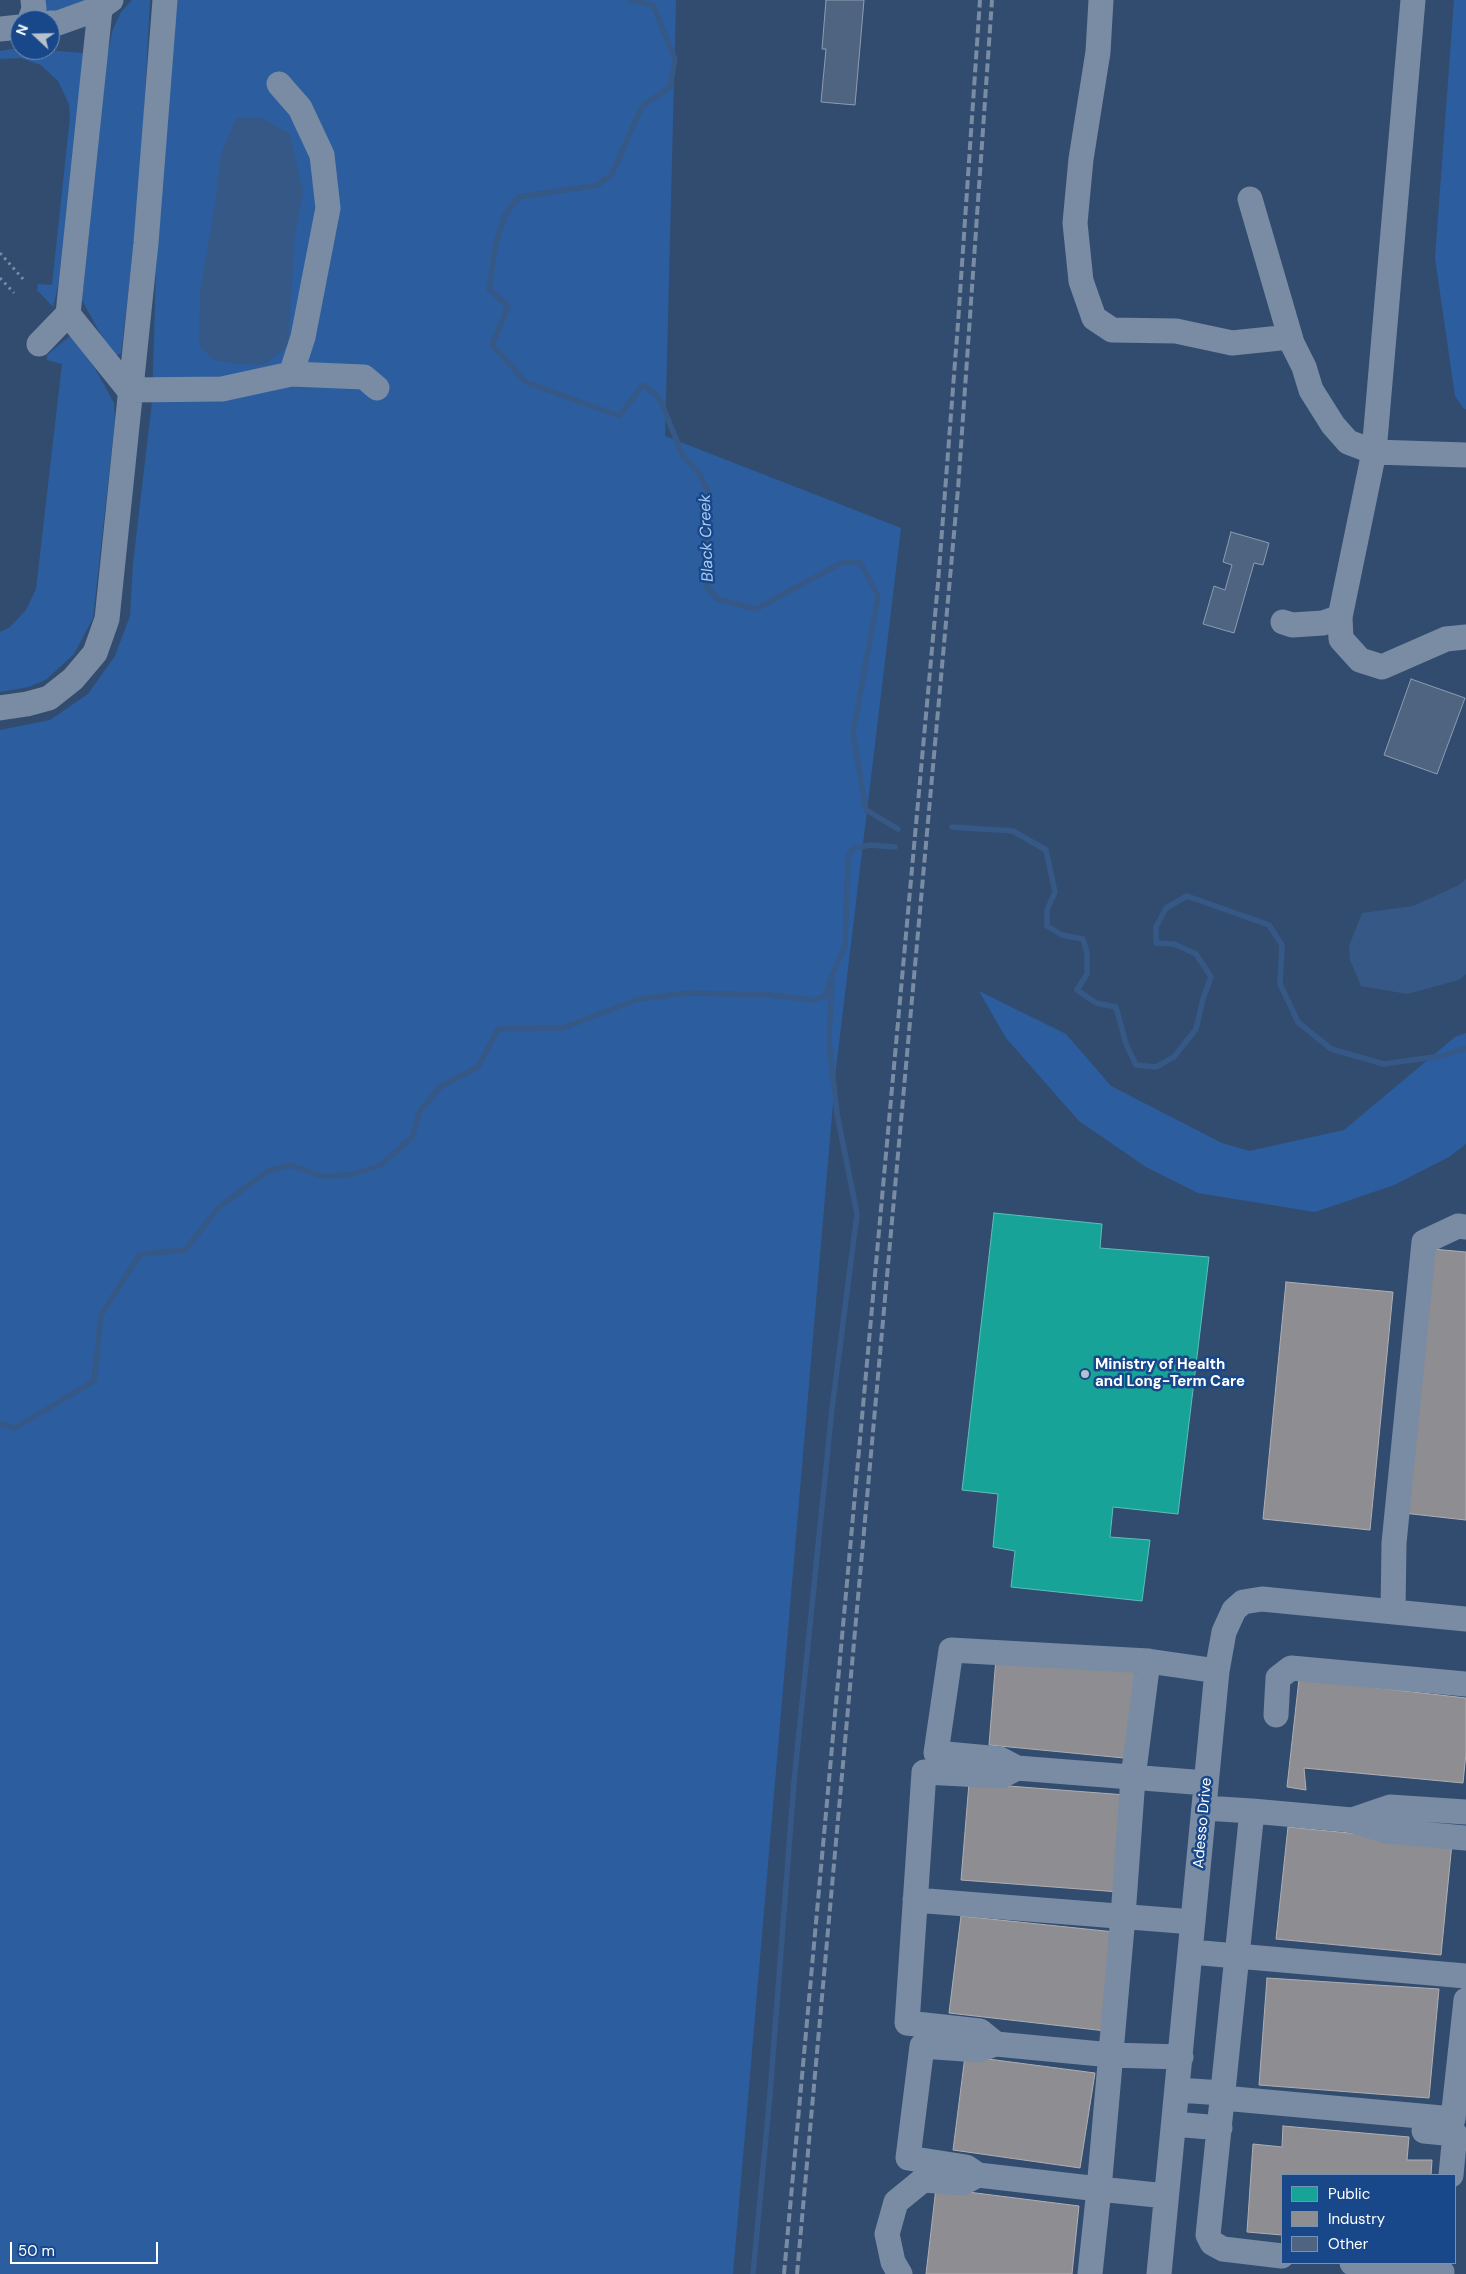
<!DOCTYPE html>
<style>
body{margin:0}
#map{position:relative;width:1466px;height:2274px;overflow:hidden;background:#324c6f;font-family:"DM Sans",sans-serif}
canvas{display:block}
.legend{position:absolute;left:1281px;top:2174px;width:175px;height:90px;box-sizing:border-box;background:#184889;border:1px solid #7491b8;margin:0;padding:6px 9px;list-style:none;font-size:15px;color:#fff}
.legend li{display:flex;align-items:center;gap:10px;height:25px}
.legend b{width:25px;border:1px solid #7491b8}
.north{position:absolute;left:10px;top:10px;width:50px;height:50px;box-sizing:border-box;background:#184889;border:1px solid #7491b8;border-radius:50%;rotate:291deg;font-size:14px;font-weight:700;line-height:20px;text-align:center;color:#fff}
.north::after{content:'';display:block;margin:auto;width:18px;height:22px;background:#b7c0cd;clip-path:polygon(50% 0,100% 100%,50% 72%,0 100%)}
.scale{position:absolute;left:10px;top:2242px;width:148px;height:22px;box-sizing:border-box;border:2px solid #fff;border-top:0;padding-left:6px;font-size:15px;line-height:18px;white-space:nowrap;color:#fff;-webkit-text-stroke:4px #184889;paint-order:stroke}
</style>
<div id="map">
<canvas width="1466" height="2274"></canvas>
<ul class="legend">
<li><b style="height:14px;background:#17a398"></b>Public</li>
<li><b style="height:14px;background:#8d8d92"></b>Industry</li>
<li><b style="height:14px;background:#4f6480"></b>Other</li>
</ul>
<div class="north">N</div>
<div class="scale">50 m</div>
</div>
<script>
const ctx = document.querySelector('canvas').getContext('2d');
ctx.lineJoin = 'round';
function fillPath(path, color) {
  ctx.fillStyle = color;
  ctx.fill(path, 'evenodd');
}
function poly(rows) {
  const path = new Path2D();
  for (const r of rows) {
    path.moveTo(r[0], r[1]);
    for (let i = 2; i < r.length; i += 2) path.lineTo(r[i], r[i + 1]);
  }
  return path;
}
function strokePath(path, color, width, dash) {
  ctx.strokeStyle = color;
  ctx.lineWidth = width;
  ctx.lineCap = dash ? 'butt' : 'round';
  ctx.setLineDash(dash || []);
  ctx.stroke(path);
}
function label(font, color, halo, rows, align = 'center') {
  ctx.font = font + ' "DM Sans",sans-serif';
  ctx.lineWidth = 5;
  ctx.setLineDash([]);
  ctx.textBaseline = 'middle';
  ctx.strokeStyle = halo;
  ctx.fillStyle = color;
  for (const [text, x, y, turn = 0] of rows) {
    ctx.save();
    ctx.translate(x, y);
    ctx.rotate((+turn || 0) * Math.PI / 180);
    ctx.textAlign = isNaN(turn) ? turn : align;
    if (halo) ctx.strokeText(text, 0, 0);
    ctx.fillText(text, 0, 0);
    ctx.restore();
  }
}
fillPath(poly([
 [42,0,90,0,44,14],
 [132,0,150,0,140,190,121,354,112,355,82,300,107,56,113,29,121,12],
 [174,0,676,0,665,436,901,528,836,1068,733,2274,0,2274,0,730,50,720,88,694,115,656,130,616,133,564,152,402,156,270],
 [1454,0,1466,0,1466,409,1464,409,1455,396,1435,258],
 [17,48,84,53,58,286,53,307,37,290,38,284,52,285,70,117,69,104,58,81,41,65,21,58,0,59,0,51],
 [70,336,77,336,114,403,115,420,93,618,74,654,47,679,29,687,0,692,0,632,10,627,26,610,36,589,62,364,47,360,47,355],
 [979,991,1066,1034,1111,1086,1222,1143,1249,1151,1344,1130,1455,1037,1466,1033,1466,1144,1449,1157,1394,1185,1315,1212,1198,1193,1146,1167,1079,1121,1006,1038]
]), '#2c5e9f');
fillPath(poly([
 [260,117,290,134,303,192,295,236,288,346,264,365,239,364,214,360,199,346,200,292,214,209,221,154,236,118],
 [1466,879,1466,974,1459,980,1407,994,1361,986,1350,960,1349,946,1362,913,1413,906,1459,885]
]), '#365886');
const public = poly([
 [994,1213,1102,1224,1100,1248,1209,1257,1178,1514,1113,1507,1110,1537,1150,1540,1142,1601,1011,1587,1015,1551,993,1547,998,1494,962,1490,994,1213]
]);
fillPath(public, '#17a398');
strokePath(public, '#5dbfb7', 1);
const industry = poly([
 [1432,1249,1466,1252,1466,1520,1403,1513,1432,1249],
 [1286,1282,1393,1292,1370,1530,1263,1519,1286,1282],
 [996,1658,1135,1671,1124,1758,989,1745,996,1658],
 [1299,1679,1466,1698,1466,1753,1463,1783,1304,1768,1306,1790,1287,1787,1299,1679],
 [969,1783,1126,1795,1119,1892,961,1880,969,1783],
 [1288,1827,1452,1843,1441,1955,1276,1939,1288,1827],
 [961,1916,1115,1932,1106,2031,949,2013,961,1916],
 [1267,1978,1439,1989,1429,2098,1259,2085,1267,1978],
 [965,2056,1095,2073,1080,2168,953,2150,965,2056],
 [1283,2126,1409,2137,1407,2160,1432,2160,1431,2175,1282,2175,1282,2235,1247,2232,1253,2144,1282,2147,1283,2126],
 [936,2188,1079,2206,1072,2274,926,2274,936,2188]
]);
fillPath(industry, '#8d8d92');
strokePath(industry, '#afafb3', 1);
strokePath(poly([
 [631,0,653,5,675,59,670,87,642,106,612,174,598,185,519,197,505,215,496,242,489,289,508,306,492,345,526,382,619,416,643,385,656,395,661,402,683,456,701,476,709,495,706,585,717,599,756,609,841,563,860,562,878,596,853,733,866,810,898,829],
 [952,827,1013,831,1046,850,1055,892,1047,910,1047,926,1062,935,1083,939,1087,953,1087,974,1077,990,1096,1003,1116,1007,1126,1044,1136,1065,1156,1067,1174,1057,1196,1029,1203,999,1211,977,1196,954,1174,944,1156,943,1156,927,1166,908,1187,896,1269,925,1282,945,1280,984,1298,1022,1331,1049,1384,1064,1441,1056,1466,1048],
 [0,1424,15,1428,94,1381,101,1315,140,1254,185,1250,219,1207,268,1171,290,1165,321,1176,350,1175,381,1165,412,1137,420,1111,440,1087,478,1067,498,1029,563,1028,638,999,689,993,769,995,814,1000,825,996,832,975,845,946,848,856,853,848,870,845,895,847],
 [753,2274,770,2094,794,1782,832,1409,857,1214,837,1114,829,1041,832,975]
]), '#365886', 5.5);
const building = poly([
 [826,0,864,0,855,105,821,102,826,49,822,49,826,0],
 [1231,532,1269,543,1263,565,1254,563,1234,633,1203,624,1214,586,1225,590,1232,565,1223,562,1231,532],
 [1411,679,1465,698,1437,774,1384,755,1411,679]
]);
fillPath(building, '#4f6480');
strokePath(building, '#8d9db2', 1);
strokePath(poly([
 [0,253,23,279],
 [0,278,14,293]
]), '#798ca4', 3, [2.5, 4]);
strokePath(poly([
 [1101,0,1098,52,1081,159,1075,223,1081,281,1094,318,1112,330,1176,331,1232,343,1290,337],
 [1413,0,1374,452,1340,617,1341,639,1360,660,1382,667,1446,639,1466,637],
 [30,20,34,9,33,0],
 [50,23,58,23,100,8,111,0],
 [0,29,20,27],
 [1250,199,1292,343,1304,367,1311,390,1333,425,1348,442,1374,452,1466,455],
 [68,314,129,390,222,389,291,374,303,337,328,208,322,155,300,108,279,84],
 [39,344,68,314,101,0],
 [291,374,364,377,377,388],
 [1283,622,1292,625,1323,623,1340,617],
 [0,708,27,704,49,698,73,679,95,653,107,619,146,243,165,0],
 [1393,1612,1394,1543,1424,1242,1458,1226,1466,1227],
 [1276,1715,1278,1678,1291,1668,1466,1684],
 [1017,1768,1002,1776,924,1772,907,2023,980,2031,996,2044,1111,2055,1181,2057],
 [1206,1783,1017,1768,1000,1759,936,1753,951,1650,1148,1661,1217,1671],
 [1204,1808,1252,1811],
 [1352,1820,1390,1807,1466,1812],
 [915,1900,1193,1922],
 [1191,1952,1466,1976],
 [996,2044,978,2050,922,2046,908,2158,966,2167,978,2175,1099,2189,1123,1916,1133,1778,1148,1661],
 [1177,2090,1223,2093],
 [1223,2098,1453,2119,1466,2000],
 [1174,2124,1220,2128],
 [1424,2131,1455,2134,1451,2175],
 [1282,2256,1223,2249,1212,2243,1208,2235,1252,1811,1352,1820,1386,1831,1466,1838],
 [1352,2263,1442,2272],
 [900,2274,893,2262,887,2234,896,2202,923,2180,963,2183,978,2175],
 [1090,2274,1099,2189,1166,2196],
 [1159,2274,1217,1671,1224,1632,1234,1610,1243,1602,1262,1599,1466,1619]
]), '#798ca4', 25);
strokePath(poly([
 [784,2274,938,583,958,323,980,0],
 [797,2274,958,489,992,0]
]), '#7a8ca3', 4, [9, 4]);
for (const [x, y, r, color] of [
 [1085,1374,5,"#b7c0cd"]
]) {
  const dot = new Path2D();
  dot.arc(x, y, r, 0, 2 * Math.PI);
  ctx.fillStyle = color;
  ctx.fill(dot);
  strokePath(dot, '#184889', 2);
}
label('bold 15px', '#fff', '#184889', [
 ["Ministry of Health",1095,1365],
 ["and Long-Term Care",1095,1382]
], 'left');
label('15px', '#fff', '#184889', [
 ["Adesso Drive",1203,1823,-85]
]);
label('italic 16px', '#adcdf5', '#184889', [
 ["Black Creek",707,538,-92]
]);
</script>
